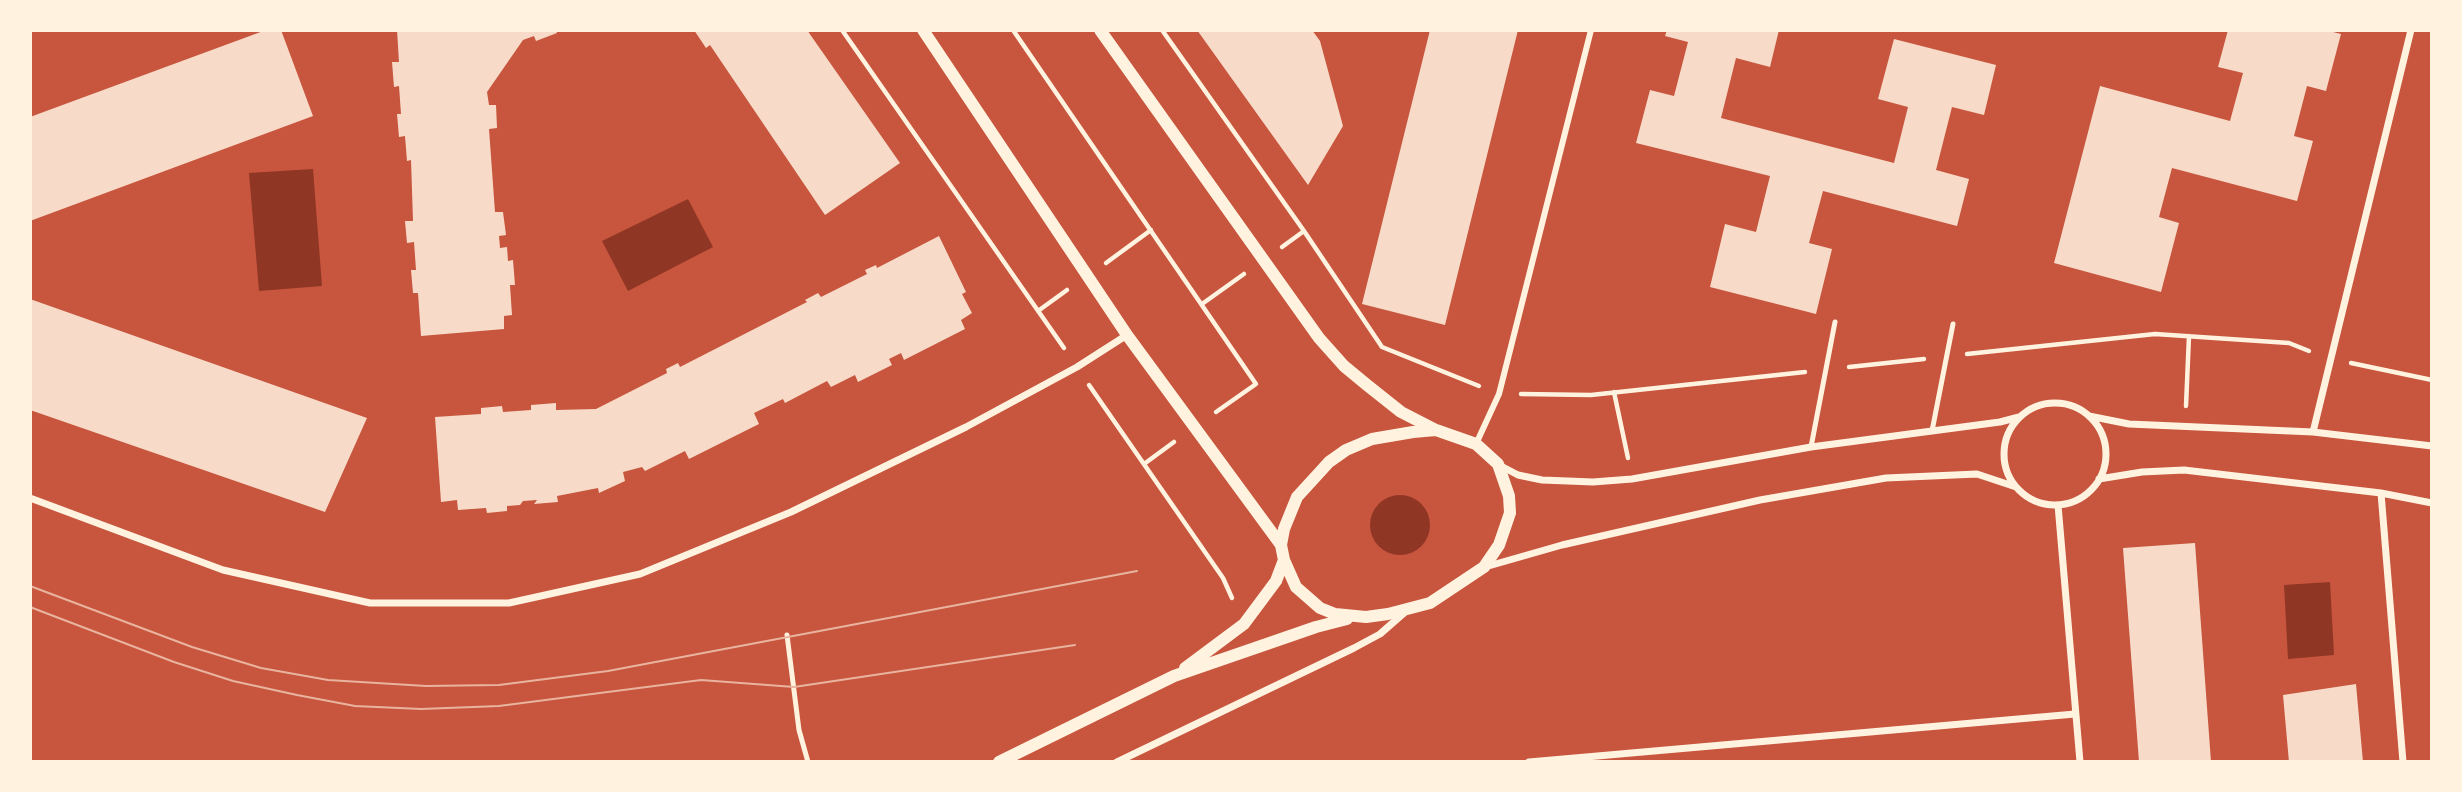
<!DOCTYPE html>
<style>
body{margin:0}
#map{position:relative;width:2462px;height:792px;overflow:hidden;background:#c8553d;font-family:Karla,sans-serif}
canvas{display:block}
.frame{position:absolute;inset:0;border:32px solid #fff3e0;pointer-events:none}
</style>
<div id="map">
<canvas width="2462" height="792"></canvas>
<div class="frame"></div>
</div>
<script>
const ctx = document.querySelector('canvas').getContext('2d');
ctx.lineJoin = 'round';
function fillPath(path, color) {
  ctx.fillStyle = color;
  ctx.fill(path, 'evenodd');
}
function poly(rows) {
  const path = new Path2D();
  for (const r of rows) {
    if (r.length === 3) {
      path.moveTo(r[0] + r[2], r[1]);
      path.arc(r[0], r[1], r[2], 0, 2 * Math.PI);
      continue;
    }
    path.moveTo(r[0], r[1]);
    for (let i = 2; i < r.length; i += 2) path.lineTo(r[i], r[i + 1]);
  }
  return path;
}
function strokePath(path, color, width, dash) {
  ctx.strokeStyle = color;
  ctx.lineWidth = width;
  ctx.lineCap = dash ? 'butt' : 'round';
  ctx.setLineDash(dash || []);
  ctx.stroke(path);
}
fillPath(poly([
 [313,169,322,286,259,291,249,173],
 [688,199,713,247,628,291,602,241],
 [1400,525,30],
 [2330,582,2334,655,2288,659,2284,585]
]), '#8f3625');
fillPath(poly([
 [266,30,281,30,313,116,30,221,30,117],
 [397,30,556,30,557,33,536,41,534,36,523,40,487,92,489,105,496,105,497,128,489,129,495,212,503,212,506,235,499,236,500,248,507,247,508,261,513,260,515,285,510,285,512,315,504,316,504,329,421,336,418,293,413,293,411,270,416,270,414,242,407,243,405,221,413,221,411,160,407,161,405,136,399,137,397,114,401,114,399,86,394,87,392,62,399,62],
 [694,30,807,30,900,163,825,215,710,45,706,48],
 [1197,30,1312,30,1320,41,1343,126,1308,185],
 [1430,30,1518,30,1445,325,1362,304],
 [1667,30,1779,30,1770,67,1736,58,1721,118,1894,163,1908,107,1878,99,1894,39,1996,65,1984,115,1952,107,1936,170,1969,179,1957,226,1823,191,1809,243,1832,249,1816,314,1710,287,1725,224,1756,232,1770,176,1636,143,1650,90,1674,96,1688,42,1665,36],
 [2228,30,2325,30,2341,34,2326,91,2307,86,2294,136,2313,141,2297,201,2172,168,2159,217,2179,223,2161,292,2054,263,2100,86,2230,121,2243,73,2218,67],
 [939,236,966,292,962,294,972,313,961,320,965,329,904,360,901,353,889,359,892,365,858,382,855,375,831,387,827,381,785,403,783,399,754,413,759,424,689,459,685,451,645,471,642,467,623,472,625,481,599,493,598,488,557,496,558,502,534,504,537,500,523,501,520,505,507,506,507,511,487,513,486,508,458,510,457,500,441,502,435,417,481,414,481,408,502,406,503,412,531,410,531,405,556,403,556,410,596,409,667,373,666,369,678,363,680,367,807,302,805,300,818,293,821,297,867,274,865,270,876,265,877,268],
 [30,299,367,418,325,512,30,410],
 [2195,543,2211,762,2139,762,2123,548],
 [2356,684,2363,762,2289,762,2283,695]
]), '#f7dbc8');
strokePath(poly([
 [842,30,1064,348],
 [1013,30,1256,384,1216,412],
 [1162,30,1304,231,1382,347,1479,386],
 [1282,247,1304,231],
 [1106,263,1151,230],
 [1202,304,1244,274],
 [1038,311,1067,290],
 [1967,354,2155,334,2289,343,2309,351],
 [2351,363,2432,380],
 [1849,367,1924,359],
 [1089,385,1223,578,1232,598],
 [1614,392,1628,458],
 [1521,394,1591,395,1805,372],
 [2186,406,2189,336],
 [1144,464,1174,442]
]), '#fff3e0', 4.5);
strokePath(poly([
 [1932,431,1953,324],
 [1811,447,1835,322],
 [787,635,799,730,808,762]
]), '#fff3e0', 5);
strokePath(poly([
 [1476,444,1499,394,1591,30]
]), '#fff3e0', 6);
strokePath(poly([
 [2055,454,51],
 [2089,416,2129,424,2313,432,2432,446],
 [2313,432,2411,30],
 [1499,465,1518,475,1542,480,1593,482,1632,479,1811,447,2000,422,2019,417],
 [2099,479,2142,472,2184,470,2381,493,2432,503],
 [2381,493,2403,762],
 [30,498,223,570,370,603,509,603,640,574,791,512,966,427,1077,367,1127,335],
 [2058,505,2080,762],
 [1485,567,1562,545,1760,500,1886,478,1977,474,2016,487],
 [1117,762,1354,648,1380,634,1404,613],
 [1529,762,2075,714]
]), '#fff3e0', 7);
strokePath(poly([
 [923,30,1127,335,1281,545],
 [1100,30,1319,338,1344,366,1367,385,1401,412,1436,430],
 [1436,430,1476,444,1498,464,1509,496,1510,513,1499,545,1484,567,1430,603,1388,614,1366,617,1335,614,1320,608,1296,587,1284,560,1281,545,1284,529,1297,497,1329,462,1346,450,1372,439,1413,432,1436,430],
 [1185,668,1244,624,1276,581,1284,560],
 [999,762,1174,676,1316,627,1347,619]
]), '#fff3e0', 12);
strokePath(poly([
 [30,586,192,647,261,668,328,680,426,686,499,685,608,671,1137,571],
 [30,607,174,662,233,681,297,695,355,706,421,709,499,706,701,680,794,687,1075,645]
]), '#e9b49f', 2);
</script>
